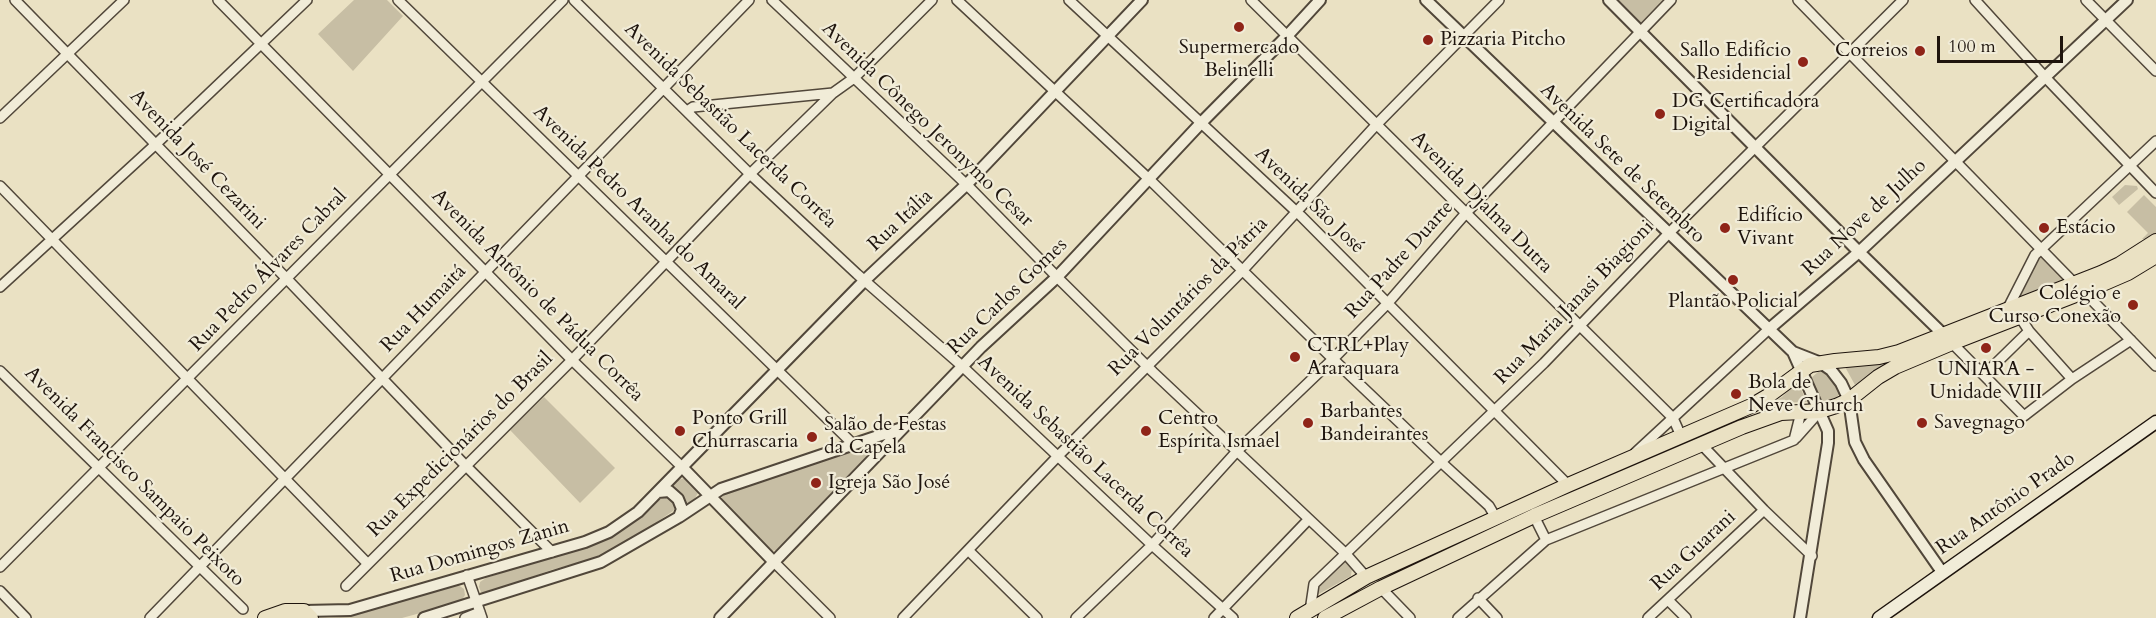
<!DOCTYPE html>
<meta charset="utf-8">
<style>
body{margin:0}
#map{position:relative;width:2156px;height:618px;overflow:hidden;background:#eae1c3;font-family:Cardo,serif}
canvas{display:block}
.scale{position:absolute;left:1937px;top:36px;width:126px;height:27px;box-sizing:border-box;border:3px solid #1e140d;border-top:0;padding-left:8px;font-size:18px;line-height:21px;white-space:nowrap;color:#1e140d;-webkit-text-stroke:4px #f1ecd8;paint-order:stroke}
</style>
<div id="map">
<canvas width="2156" height="618"></canvas>
<div class="scale">100 m</div>
</div>
<script>
const ctx = document.querySelector('canvas').getContext('2d');
ctx.lineJoin = 'round';
function fillPath(path, color) {
  ctx.fillStyle = color;
  ctx.fill(path, 'evenodd');
}
function poly(rows) {
  const path = new Path2D();
  for (const r of rows) {
    path.moveTo(r[0], r[1]);
    for (let i = 2; i < r.length; i += 2) path.lineTo(r[i], r[i + 1]);
  }
  return path;
}
function strokePath(path, color, width, dash) {
  ctx.strokeStyle = color;
  ctx.lineWidth = width;
  ctx.lineCap = dash ? 'butt' : 'round';
  ctx.setLineDash(dash || []);
  ctx.stroke(path);
}
function label(font, color, halo, rows, align = 'center') {
  ctx.font = font + ' Cardo,serif';
  ctx.lineWidth = 4.5;
  ctx.setLineDash([]);
  ctx.textBaseline = 'middle';
  ctx.strokeStyle = halo;
  ctx.fillStyle = color;
  for (const [text, x, y, turn = 0] of rows) {
    ctx.save();
    ctx.translate(x, y);
    ctx.rotate((+turn || 0) * Math.PI / 180);
    ctx.textAlign = isNaN(turn) ? turn : align;
    if (halo) ctx.strokeText(text, 0, 0);
    ctx.fillText(text, 0, 0);
    ctx.restore();
  }
}
fillPath(poly([
 [354,0,387,0,403,16,353,71,318,34],
 [1614,0,1665,0,1642,23,1638,23],
 [2125,185,2137,186,2138,189,2119,205,2112,197],
 [2144,195,2156,207,2156,239,2142,239,2148,233,2127,212],
 [2038,258,2043,258,2062,277,2062,281,2016,301],
 [1888,361,1855,385,1844,365],
 [1818,372,1823,372,1827,375,1839,390,1839,395,1830,402,1822,403,1819,400,1810,379],
 [1797,381,1807,402,1772,403,1782,397],
 [544,397,615,468,580,503,510,430],
 [879,441,879,443,776,550,772,551,767,548,721,499,725,493],
 [684,478,696,488,698,493,695,498,686,505,682,495,671,487,678,480],
 [665,497,671,499,676,506,673,511,626,543,600,557,551,570,488,593,481,592,479,587,480,582,486,578,593,544,613,535,651,509,659,500],
 [1345,561,1352,568,1351,576,1317,595,1318,588],
 [454,582,464,589,465,595,461,602,402,618,329,618,351,616]
]), '#c7bea4');
const minor = poly([
 [15,0,287,279,465,465,552,552],
 [218,0,572,360,682,467],
 [398,0,852,443],
 [574,0,750,174,857,274,962,366,1152,545,1233,618],
 [772,0,969,187,1060,280,1153,372,1345,553,1366,577],
 [957,0,1149,179,1333,359,1442,463,1489,506,1496,518],
 [1069,0,1301,216,1568,485],
 [1251,0,1673,418,1681,436],
 [1798,0,2075,284],
 [1975,0,2045,77,2156,193],
 [2086,0,2156,71],
 [687,111,693,107,833,93],
 [0,118,124,0],
 [0,186,368,564],
 [0,287,156,144,307,0],
 [2084,292,2156,366],
 [2007,310,2035,255,2156,141],
 [2020,317,2029,331,2072,379],
 [1952,343,2024,416,2072,379,2131,340],
 [0,371,243,609],
 [1984,375,2029,331],
 [1796,438,1820,411],
 [1702,445,1764,510,1812,556],
 [1635,453,1769,329],
 [1534,516,1546,540],
 [969,551,1037,618],
 [774,562,830,618],
 [0,567,563,0],
 [467,575,482,618],
 [346,586,572,360,750,174,833,93,854,78,932,0],
 [1381,588,1410,618],
 [0,591,26,618],
 [1478,598,1497,618],
 [1668,600,1686,618],
 [1310,611,1314,584,1544,363,1669,233,1903,0],
 [150,618,749,0],
 [465,618,480,612],
 [903,618,1058,456,1243,270,1377,124,1499,0],
 [1076,618,1152,545,1238,450,1333,359,1387,304,1466,213,1671,0],
 [1214,618,1308,520],
 [1458,618,1546,540,1794,440,1801,412],
 [1648,618,1764,510]
]);
const tertiary = poly([
 [1426,0,1793,352,1821,363,1831,370,1841,383,1849,400,1855,442,1864,460,1942,572],
 [1609,0,1859,252,1947,338],
 [1769,329,1859,252,2127,0],
 [1793,352,1828,431,1828,443,1800,618],
 [682,467,774,562],
 [658,492,669,491,678,499,682,509,679,517],
 [304,611,350,610,585,542,609,532,638,512,865,280,966,185,1142,0],
 [424,618,601,562,679,517,721,489,902,428],
 [720,618,981,347,1057,277,1201,123,1287,36,1320,0]
]);
const secondary = poly([
 [1879,618,2156,422]
]);
const primary = poly([
 [265,618,285,611,304,611,311,618],
 [1297,618,1366,577,1568,485,1751,406,1768,396,1810,365,1835,361,1879,357,1899,352,2101,273,2120,264,2156,241],
 [1325,618,1381,588,1534,516,1742,427,1781,413,1820,411,1836,406,1849,400,1878,377,1895,367,1952,343,2091,289,2128,273,2156,256]
]);
strokePath(minor, '#51473a', 12);
strokePath(tertiary, '#51473a', 14);
strokePath(secondary, '#1e140d', 15);
strokePath(primary, '#1e140d', 16);
strokePath(minor, '#f1ecd8', 9);
strokePath(tertiary, '#f1ecd8', 10);
strokePath(secondary, '#f1ecd8', 12);
strokePath(primary, '#eae1c3', 14);
for (const [x, y, r, color] of [
 [1239,27,6,"#8f2418"],
 [1428,40,6,"#8f2418"],
 [1920,51,6,"#8f2418"],
 [1803,62,6,"#8f2418"],
 [1660,114,6,"#8f2418"],
 [1725,228,6,"#8f2418"],
 [2044,228,6,"#8f2418"],
 [1733,280,6,"#8f2418"],
 [2133,305,6,"#8f2418"],
 [1986,348,6,"#8f2418"],
 [1295,357,6,"#8f2418"],
 [1736,394,6,"#8f2418"],
 [1308,423,6,"#8f2418"],
 [1922,423,6,"#8f2418"],
 [680,431,6,"#8f2418"],
 [1146,431,6,"#8f2418"],
 [812,437,6,"#8f2418"],
 [816,483,6,"#8f2418"]
]) {
  const dot = new Path2D();
  dot.arc(x, y, r, 0, 2 * Math.PI);
  ctx.fillStyle = color;
  ctx.fill(dot);
  strokePath(dot, '#f1ecd8', 2);
}
label('20px', '#1e140d', '#f1ecd8', [
 ["Pizzaria Pitcho",1440,40],
 ["Supermercado",1239,48,"center"],
 ["Belinelli",1239,71,"center"],
 ["Sallo Edifício",1791,51,"right"],
 ["Residencial",1791,74,"right"],
 ["Correios",1908,51,"right"],
 ["DG Certificadora",1672,102],
 ["Digital",1672,125],
 ["Edifício",1737,216],
 ["Vivant",1737,239],
 ["Estácio",2056,228],
 ["Colégio e",2121,294,"right"],
 ["Curso Conexão",2121,317,"right"],
 ["Plantão Policial",1733,302,"center"],
 ["CTRL+Play",1307,346],
 ["Araraquara",1307,369],
 ["UNIARA -",1986,370,"center"],
 ["Unidade VIII",1986,393,"center"],
 ["Bola de",1748,383],
 ["Neve Church",1748,406],
 ["Barbantes",1320,412],
 ["Bandeirantes",1320,435],
 ["Ponto Grill",692,419],
 ["Churrascaria",692,442],
 ["Centro",1158,419],
 ["Espírita Ismael",1158,442],
 ["Savegnago",1934,423],
 ["Salão de Festas",824,425],
 ["da Capela",824,448],
 ["Igreja São José",828,483]
], 'left');
label('20px', '#1e140d', '#f1ecd8', [
 ["Avenida Cônego Jeronymo Cesar",927,125,44],
 ["Avenida Sebastião Lacerda Corrêa",730,126,44],
 ["Avenida José Cezarini",197,160,46],
 ["Avenida Sete de Setembro",1622,164,44],
 ["Avenida São José",1309,201,44],
 ["Avenida Djalma Dutra",1481,203,45],
 ["Avenida Pedro Aranha do Amaral",638,208,44],
 ["Rua Nove de Julho",1865,218,-43],
 ["Rua Itália",901,221,-43],
 ["Rua Padre Duarte",1400,260,-48],
 ["Rua Pedro Álvares Cabral",269,271,-46],
 ["Avenida Antônio de Pádua Corrêa",537,296,45],
 ["Rua Carlos Gomes",1008,297,-44],
 ["Rua Voluntários da Pátria",1189,297,-45],
 ["Rua Maria Janasi Biagioni",1575,303,-46],
 ["Rua Humaitá",424,309,-46],
 ["Rua Expedicionários do Brasil",461,445,-45],
 ["Avenida Sebastião Lacerda Corrêa",1085,457,43],
 ["Avenida Francisco Sampaio Peixoto",134,477,45],
 ["Rua Antônio Prado",2006,504,-35],
 ["Rua Guarani",1694,551,-43],
 ["Rua Domingos Zanin",480,552,-16]
]);
</script>
